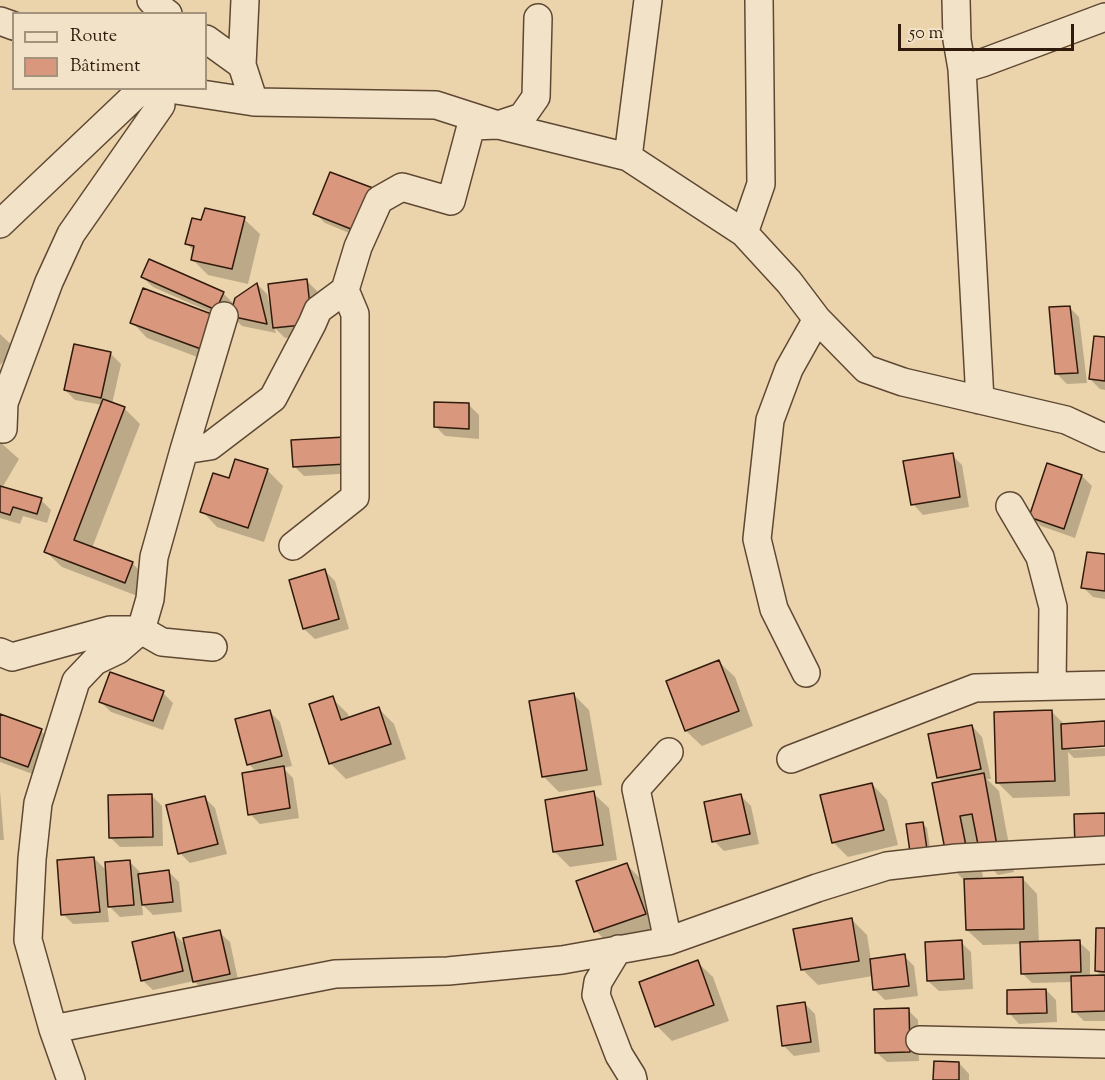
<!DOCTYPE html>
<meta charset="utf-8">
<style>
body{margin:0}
#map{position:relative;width:1105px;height:1080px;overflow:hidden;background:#ebd4ab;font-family:"Sorts Mill Goudy",serif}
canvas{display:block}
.legend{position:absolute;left:12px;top:12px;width:195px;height:78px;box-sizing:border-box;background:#f2e3c8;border:2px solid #a4937c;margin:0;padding:8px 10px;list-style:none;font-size:18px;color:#301a0b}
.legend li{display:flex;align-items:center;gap:12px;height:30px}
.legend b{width:30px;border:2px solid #a4937c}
.scale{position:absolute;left:898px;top:24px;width:176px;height:27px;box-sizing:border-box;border:3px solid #301a0b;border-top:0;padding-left:8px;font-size:18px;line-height:21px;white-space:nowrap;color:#301a0b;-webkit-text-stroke:4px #f2e3c8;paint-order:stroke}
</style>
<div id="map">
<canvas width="1105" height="1080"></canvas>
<ul class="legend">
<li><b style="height:8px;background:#f2e3c8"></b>Route</li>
<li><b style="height:16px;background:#d9987d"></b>Bâtiment</li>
</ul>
<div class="scale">50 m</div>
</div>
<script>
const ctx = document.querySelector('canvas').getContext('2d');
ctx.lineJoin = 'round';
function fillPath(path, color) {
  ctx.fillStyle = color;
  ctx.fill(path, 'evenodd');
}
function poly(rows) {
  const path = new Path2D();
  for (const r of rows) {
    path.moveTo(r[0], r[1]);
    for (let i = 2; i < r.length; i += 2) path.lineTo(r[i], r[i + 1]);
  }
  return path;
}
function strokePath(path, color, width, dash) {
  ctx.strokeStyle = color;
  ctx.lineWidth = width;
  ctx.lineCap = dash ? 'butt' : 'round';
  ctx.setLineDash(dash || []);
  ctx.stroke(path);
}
fillPath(poly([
 [331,174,366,240,325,223,315,213],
 [244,219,260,234,248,284,208,275,192,259,194,251,187,244,203,222],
 [142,277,223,293,234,304,226,319,153,287],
 [307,281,317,291,322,334,285,338,274,327,276,333,242,326,232,316,257,284,267,294,271,312,273,312],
 [1069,307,1079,317,1087,383,1067,384,1057,374],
 [211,314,216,364,147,338,132,322],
 [0,334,16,349,0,365],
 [1105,339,1105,390,1100,389,1090,379],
 [111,354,121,364,112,404,124,408,140,424,92,548,132,563,148,579,140,597,62,567,46,552,103,405,75,400,65,390],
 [469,405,479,415,479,439,445,436,435,426],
 [345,438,356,473,304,476,294,466],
 [0,442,19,459,2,488,41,500,51,510,47,523,23,516,20,524,0,518],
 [952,455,962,465,969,507,923,515,913,504],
 [267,470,283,486,264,542,217,527,202,511,230,480],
 [1082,476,1092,486,1075,538,1041,526,1031,516],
 [1105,556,1105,599,1093,597,1083,587],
 [325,571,335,581,349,629,315,639,304,629,291,581],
 [719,662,735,677,753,726,702,746,686,731,668,682],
 [163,693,173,703,163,730,111,712,101,702],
 [574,695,589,710,602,785,559,792,544,777],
 [332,698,348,714,349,718,379,709,394,724,406,759,346,779,331,764,311,705],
 [270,712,280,722,292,766,283,768,293,778,299,818,260,824,250,814,256,772,249,764],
 [1052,712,1065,725,1105,723,1105,745,1071,747,1071,750,1105,748,1105,756,1074,758,1068,752,1070,796,1013,798,998,783],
 [0,715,41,731,51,741,38,776,0,762],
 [972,726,982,737,991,779,987,779,999,791,1014,872,998,875,979,856,983,877,977,878,977,880,1022,878,1037,894,1039,943,1079,942,1090,952,1090,977,1103,977,1096,971,1105,930,1105,1021,1084,1021,1074,1011,1073,982,1032,983,1022,973,1021,944,983,945,967,930,964,880,949,865,944,783,938,777],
 [872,784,887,800,898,845,848,857,833,842],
 [0,791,4,840,0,840],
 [593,793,609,808,617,860,570,867,555,852,547,801],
 [152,796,162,806,163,846,120,847,110,837],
 [741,796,751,806,759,844,724,851,714,841],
 [205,798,215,808,227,854,190,863,180,853],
 [922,823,927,828,932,861,908,826],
 [94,858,107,871,129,861,140,872,140,875,169,872,179,882,182,912,153,915,142,904,143,915,120,917,107,904,109,922,73,924,63,914],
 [627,865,642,880,660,929,611,946,596,931],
 [852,920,867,935,871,960,904,956,914,966,918,996,885,1000,875,990,873,976,818,985,803,970],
 [219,932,230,942,239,984,205,992,194,981,153,990,142,980,174,934,187,946],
 [961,942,971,952,973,989,939,991,928,981],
 [697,962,713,977,729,1021,672,1041,657,1026],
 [1046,990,1056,1000,1057,1022,1019,1024,1009,1013],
 [805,1004,815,1014,820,1052,794,1056,784,1046],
 [908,1010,918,1020,919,1061,887,1062,876,1052],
 [959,1063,969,1074,969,1080,935,1080]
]), '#0003');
const building = poly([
 [330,172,373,188,356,231,313,214,330,172],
 [205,208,245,217,232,269,191,260,194,246,185,244,192,218,201,220,205,208],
 [149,259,224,292,216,310,141,277,149,259],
 [307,279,312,324,273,328,268,284,307,279],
 [257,283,267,324,230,316,235,298,257,283],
 [143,288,214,315,201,349,130,323,143,288],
 [1070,306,1078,373,1055,374,1049,307,1070,306],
 [1094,336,1105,337,1105,381,1089,379,1094,336],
 [74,344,111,352,101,398,64,390,74,344],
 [103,399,125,407,74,540,133,562,125,583,44,552,103,399],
 [434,402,469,403,469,429,434,427,434,402],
 [345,437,347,464,293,467,291,440,345,437],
 [953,453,960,497,911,505,903,461,953,453],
 [235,459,268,469,248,528,200,512,213,473,229,478,235,459],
 [1047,463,1082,475,1064,529,1029,517,1047,463],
 [0,486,42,498,37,514,13,507,10,515,0,512,0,486],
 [1087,552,1105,554,1105,591,1081,588,1087,552],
 [325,569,339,619,303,629,289,580,325,569],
 [719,660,739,711,685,731,666,681,719,660],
 [110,672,164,691,153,721,99,702,110,672],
 [574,693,587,770,542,777,529,701,574,693],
 [333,696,341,720,379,707,391,744,329,764,309,704,333,696],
 [270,710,282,756,247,765,235,719,270,710],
 [1052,710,1055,781,996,783,994,712,1052,710],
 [0,714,42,729,28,767,0,757,0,714],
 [1105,721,1105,746,1062,749,1061,724,1105,721],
 [972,725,981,769,937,778,928,734,972,725],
 [284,766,290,808,248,815,242,773,284,766],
 [984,773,999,857,981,860,972,814,960,816,969,861,948,865,932,783,984,773],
 [872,783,884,830,832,843,820,795,872,783],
 [594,791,603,845,553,852,545,800,594,791],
 [152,794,153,837,109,838,108,795,152,794],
 [741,794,750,834,712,842,704,802,741,794],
 [205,796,218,844,178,854,166,805,205,796],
 [1105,813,1105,847,1075,848,1074,814,1105,813],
 [923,822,928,856,911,859,906,824,923,822],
 [94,857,100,912,61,915,57,860,94,857],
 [130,860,134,905,108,907,105,862,130,860],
 [627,863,646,914,594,932,576,881,627,863],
 [169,870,173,902,142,905,138,874,169,870],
 [1023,877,1024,929,966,930,964,879,1023,877],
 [852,918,859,961,801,970,793,929,852,918],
 [1096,928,1105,928,1105,972,1095,971,1096,928],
 [220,930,230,974,193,982,183,938,220,930],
 [174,932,183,971,141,981,132,942,174,932],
 [962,940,964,979,927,981,925,942,962,940],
 [1080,940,1081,972,1021,974,1020,942,1080,940],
 [905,954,909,986,873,990,870,959,905,954],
 [698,960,714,1005,655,1027,639,982,698,960],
 [1105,975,1105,1011,1072,1012,1071,976,1105,975],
 [1046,989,1047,1013,1007,1014,1007,990,1046,989],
 [805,1002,811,1042,782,1046,777,1006,805,1002],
 [909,1008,910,1052,875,1053,874,1009,909,1008],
 [934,1061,959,1062,959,1080,933,1080,934,1061]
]);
fillPath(building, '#d9987d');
strokePath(building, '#301a0b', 1.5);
const minor = poly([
 [151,0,155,4,168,14],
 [245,0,242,65,254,102],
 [956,0,957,40,962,69],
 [0,21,14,26],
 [206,39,242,65],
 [163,88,254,102,436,105,498,125,628,157,744,233,789,282,817,319,866,369,903,382,1066,420,1105,438],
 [628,157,648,0],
 [0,224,143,88],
 [744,233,761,184,759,0],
 [980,400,962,69,982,63,1105,17],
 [3,429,4,403,49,282,71,234,161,105,147,88],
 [184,450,210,446,273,398,312,324,318,310,345,290,358,247,379,200,402,187,451,201,471,126,498,125,522,117,536,97,538,18],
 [1010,506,1040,557,1053,607,1052,686],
 [293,546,355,497,355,314,345,290],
 [0,652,12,657,110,630,141,630,162,642,213,647],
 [806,673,774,609,757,539,770,420,789,369,817,319],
 [791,759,975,688,1105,685],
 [668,941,636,789,669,752],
 [618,949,598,982,596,995,619,1055,632,1076,633,1080],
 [53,1029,335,974,448,971,562,960,668,941,817,888,887,866,957,858,1105,850],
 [920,1040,1105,1044],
 [71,1080,53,1029,28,940,32,859,38,803,76,681,95,661,118,650,141,630,150,599,154,557,184,450,224,316]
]);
strokePath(minor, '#5f4833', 30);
strokePath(minor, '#f2e3c8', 27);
</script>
